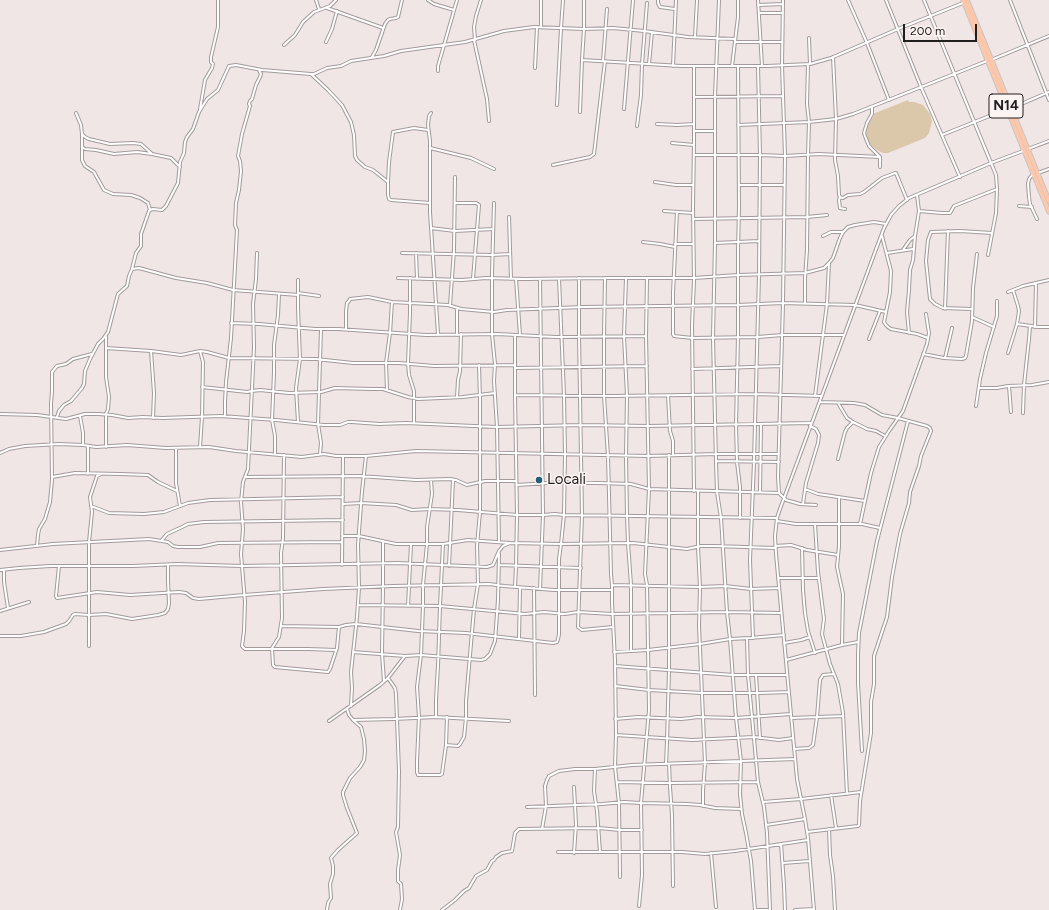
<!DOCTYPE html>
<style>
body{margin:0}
#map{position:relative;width:1049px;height:910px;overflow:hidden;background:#efe6e5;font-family:Figtree,sans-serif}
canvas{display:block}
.scale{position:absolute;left:903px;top:24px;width:74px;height:18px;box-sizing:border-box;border:2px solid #211e1e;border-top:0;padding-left:5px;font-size:12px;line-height:14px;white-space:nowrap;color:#211e1e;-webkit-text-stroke:3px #fcf3f3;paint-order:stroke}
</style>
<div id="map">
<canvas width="1049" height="910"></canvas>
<div class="scale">200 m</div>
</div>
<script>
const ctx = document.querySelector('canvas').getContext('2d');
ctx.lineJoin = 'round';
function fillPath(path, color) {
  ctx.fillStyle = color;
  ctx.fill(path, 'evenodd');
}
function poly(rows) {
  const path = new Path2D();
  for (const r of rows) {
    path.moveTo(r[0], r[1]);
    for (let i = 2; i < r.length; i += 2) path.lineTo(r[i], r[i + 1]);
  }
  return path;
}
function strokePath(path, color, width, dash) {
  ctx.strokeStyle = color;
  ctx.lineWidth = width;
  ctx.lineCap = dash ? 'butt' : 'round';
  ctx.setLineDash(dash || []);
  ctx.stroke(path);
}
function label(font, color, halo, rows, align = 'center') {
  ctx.font = font + ' Figtree,sans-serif';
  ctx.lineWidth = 3;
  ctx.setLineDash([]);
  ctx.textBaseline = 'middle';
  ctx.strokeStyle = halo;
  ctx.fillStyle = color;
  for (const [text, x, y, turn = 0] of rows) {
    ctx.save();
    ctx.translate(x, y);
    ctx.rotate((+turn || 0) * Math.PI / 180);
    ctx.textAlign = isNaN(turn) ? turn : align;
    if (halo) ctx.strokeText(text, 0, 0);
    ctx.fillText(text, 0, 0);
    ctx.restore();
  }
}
fillPath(poly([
 [908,100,909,102,914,102,923,105,930,114,932,121,929,133,925,138,888,153,883,153,877,150,869,143,867,137,866,130,868,125,871,120,874,116,873,114]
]), '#dbc7a9');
const minor = poly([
 [316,0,319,9],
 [428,0,434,4,454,10],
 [541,0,541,27],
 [584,0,584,29,613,28,644,31,688,37,735,39],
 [658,0,658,3,660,7,675,9],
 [719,0,715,96,715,243,713,338,716,461,717,492,721,518,727,612,730,639,736,718,741,761,740,794,742,814,746,833,751,861,755,910],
 [758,0,762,66],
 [848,0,867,43,889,100],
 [886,0,921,87,960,177],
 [924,0,996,175,997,189,996,213,988,255],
 [1010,0,1049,100],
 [758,5,783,4],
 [327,8,383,28],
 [759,13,782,13],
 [695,37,697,0],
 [809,38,810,64],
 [474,40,487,99,489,121],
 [475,40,474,27,476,16,481,0],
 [326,42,332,29,337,11],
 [735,42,782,42],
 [284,45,295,35,303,22,314,12,330,6,336,0],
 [372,57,376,50,385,24,388,20,390,19,396,18,398,17,402,0],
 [833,57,836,119,835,160,838,176,839,195,840,197,839,200,840,208,845,209],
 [991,60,1049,36],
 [603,61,607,9],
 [649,64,652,32],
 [673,66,676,0],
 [694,66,694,143,693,207,694,281,692,325,694,491],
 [732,66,738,17,738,0],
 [738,66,739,207,738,251,738,337,736,425,737,462,740,487,740,518],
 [535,68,537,27],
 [438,71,438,66,457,0],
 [311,74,314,74,327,68,341,66,351,61,384,56,401,51,465,42,504,31,534,27,584,29,582,60,681,66,767,66,810,64,831,58,898,29,963,3],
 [694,97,783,96],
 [557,105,561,28,563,0],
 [872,107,872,114,867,123,864,133,865,136,869,146,880,157,880,167],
 [1012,108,1049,92],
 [200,109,205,80,212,68,213,64,211,62,211,57,218,27,218,0],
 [624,109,633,0],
 [580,112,582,60],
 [76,113,81,125,82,134,82,160,85,166,94,172,104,190,113,194,131,195,140,198,148,203,150,210],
 [431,113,429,116,428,125,430,141,430,212,438,334],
 [657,124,677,125,694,124],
 [738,125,809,122,836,119,853,114,987,61],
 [637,126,641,95,642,64,647,3],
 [428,130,414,128,393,132,389,162,388,182,388,195,389,199,391,200,430,203],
 [694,131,715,131],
 [82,134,85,137,89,139,110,144,133,143,141,144,151,153],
 [942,135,1007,109],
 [672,143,694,145],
 [82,147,85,149,96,150,114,154,137,152,152,154,171,158,180,167],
 [430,148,471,158,494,169],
 [1028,149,1049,141],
 [694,155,760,155,785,156,819,154,880,157],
 [553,165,590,157,594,154,605,61],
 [1038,173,1049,169],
 [1033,174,1029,179,1028,184,1029,197,1030,204,1037,219],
 [655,182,676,185,693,185],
 [739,185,784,185],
 [840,197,843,198,848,195,860,194,864,192,882,178,895,173,896,173,907,200],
 [455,203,476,203,479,205,473,279],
 [494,203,492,273,492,334,495,364,494,381,497,427,499,542],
 [1019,206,1032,207],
 [664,211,693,213],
 [919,211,942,213,950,213,954,206,997,189],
 [677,212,673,293,673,334,674,336,692,338,758,337,782,335,844,335],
 [509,217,511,279],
 [693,219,807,217,827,215],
 [431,228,455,231,493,229],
 [823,236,831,232,843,232],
 [882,236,891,271,890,292,884,322,886,325,888,327,891,329,917,334,928,338],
 [643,242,660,244,675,247],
 [715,243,759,241],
 [675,244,693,244],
 [903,250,910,240,915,236],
 [257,253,256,279,253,304,254,347,248,469,243,482,241,502,243,529,241,554,245,602,244,631,242,646,245,649,308,649,336,650],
 [402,253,492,255,510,254],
 [416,253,417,279],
 [887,253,913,249],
 [132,269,139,268,176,278,207,283,233,290,298,295],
 [398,278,462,280,486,278,525,279,605,278,694,278,738,275,805,273,824,268,829,263,833,258,840,238,843,232,848,227,855,225,874,222,886,224],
 [410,278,410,313,408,363,409,375,414,391,414,423],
 [579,278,579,336,582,515,578,627,582,630,613,627],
 [605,278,604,336,604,396,608,456,611,574,612,585,612,603,615,660,616,735,615,767,619,803,620,877],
 [626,278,624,336,627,396,626,456,627,516,628,543,631,585,631,651],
 [516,279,520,335],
 [540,279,543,515,540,589],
 [298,280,298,308,300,359,296,388,298,422],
 [1008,292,1023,286,1049,280],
 [298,293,319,296],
 [805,303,805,278,807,250,808,155,809,122,807,104,808,64],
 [450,305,454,250,455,177],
 [945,309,948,231],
 [972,309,943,308,935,304,930,299,926,261,928,240,931,232,960,231,992,233],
 [972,317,994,327],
 [231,323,259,324,315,329,338,329,426,335,497,334,556,337,646,336],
 [1017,324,1038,327,1049,327],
 [1035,327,1036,283],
 [346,329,346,311,347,303,349,301,350,299,368,297,392,302,448,305,461,309,494,312,507,310,583,307,737,305,783,303,855,305,886,312],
 [909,333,907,312,909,290,910,270,913,260,915,236,919,211,917,195],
 [457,335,457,308],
 [869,339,880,311],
 [106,348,151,351,181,355,200,351,207,352,229,358,316,359,353,363,399,363,434,366,515,365],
 [151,351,154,393,153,418],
 [1008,353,1017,324,1019,311,1018,306,1013,290],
 [923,354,944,358,962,359,965,358,966,356,972,321,973,288,977,254],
 [945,358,952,328],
 [515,368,647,366],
 [692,369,781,366],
 [1009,386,1011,412],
 [202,387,247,392,252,391,260,390,289,393,321,392,335,388,372,389,383,389,408,397,418,399,463,397,495,393],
 [979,388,997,388,1008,386,1032,385,1049,382],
 [387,389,386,363,390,333,392,302],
 [515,395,614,396,756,394,821,396],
 [668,396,670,431,673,441,673,455],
 [815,396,827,304,829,263],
 [457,397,458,380,460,371,461,334],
 [838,403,847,418,853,422,867,429,876,431,885,436],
 [976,406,980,379,986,353,997,316,997,301],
 [1023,413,1024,385,1029,339,1030,326],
 [0,414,37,415,66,419,85,414,98,414,112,415,128,418,143,417,162,418,221,416,276,420,324,425,340,425,348,422,352,422,379,424,406,423,497,427,581,425,648,426,811,423],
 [80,416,83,433,83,445],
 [225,416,225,402,226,382,231,338,237,230,235,225,236,203,239,190,241,171,240,161,238,156,242,134,250,106,249,104,250,101,252,99,256,85,260,77,261,74,259,70],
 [57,417,59,411,64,405,71,401,82,388,84,384,85,371,90,359,98,344,103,339,108,332,118,294,127,286,129,276,132,269,136,253,141,246,141,234,149,211,150,210,153,209,162,210,166,206,178,183,180,162,184,153,185,142,187,137,193,129,199,112,207,99,218,90,229,66,236,65,262,70,311,74,328,90,342,105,351,122,354,135,355,156,357,160,365,167,373,170,388,182],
 [106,447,106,414,108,409,109,397,106,377,106,337],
 [200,447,202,417,203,362,200,351],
 [176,448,176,483,180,506],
 [0,453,9,449,25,446,59,444,83,445,96,447,127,445,166,448,209,447,236,451,302,457,324,454,336,456,366,456,416,451,648,456,716,454,779,454],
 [275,454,275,436,272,420,274,373,274,345,278,315,279,294],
 [320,454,321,443,318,424,321,329],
 [284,455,283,538,281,553,282,618,279,637,272,648,273,665,275,667,328,672,330,669,337,648,339,627],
 [838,459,845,432,847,428,853,422],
 [716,461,779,462],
 [88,474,88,446],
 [52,477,75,473,120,474,148,475,158,482,177,491],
 [246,477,360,476,416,480,450,479,456,480,467,485,485,481,516,481],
 [431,480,432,494,427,527,427,544,423,585,423,606,421,655,417,687,419,717,417,761,417,772,418,775,440,775,442,774,446,745,447,717],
 [517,485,564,482,631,484,649,489,779,493,786,500,800,504,816,505],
 [805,489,818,494,865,501],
 [698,491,698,547,700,587,699,626,705,763,703,791,703,806],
 [760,492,761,424],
 [779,493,778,477,783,303,785,156,782,65,783,0],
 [839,497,839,546,837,567,843,594,842,645],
 [343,504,361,503,396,505,412,510,430,509,458,510,517,515,543,515,555,514,564,515,565,454,564,395,559,279],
 [803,504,806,483,818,443,819,435,816,429,810,426],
 [91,506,109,513,144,514,164,512,188,503,210,500,343,497],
 [777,521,796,524,862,524,880,528],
 [815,524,818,572,824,619,822,634,830,664,838,684,843,713,847,794],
 [860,524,871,473,879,447,889,431,903,411,927,344,929,333,926,314],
 [342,536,359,536,396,544,443,544,468,540,510,543],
 [162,540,167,534,182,527,188,524,204,522,343,520],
 [383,541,383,587,382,654,384,681],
 [37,545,38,535,39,529,45,519,50,502,52,480,51,403,52,392,52,372,57,366,66,364,73,359,92,354],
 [775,546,791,545,807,550,838,555],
 [802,548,803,590,805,613,808,631,815,653],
 [0,550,53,544,149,539,168,542,173,546,178,547,200,547,218,543,342,542],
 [342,565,343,456],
 [499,565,581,568],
 [59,566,56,596,57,598,97,592,130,595,179,592,186,593,193,598,199,599,244,595,323,589,393,586,489,584,504,586,554,590,611,590],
 [449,566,453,480],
 [0,570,19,568,50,566,133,566,177,564,242,566,398,563,487,567,493,565,499,551,503,546,510,543,561,544,564,515,777,518],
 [4,570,4,582,8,608],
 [778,578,819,578],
 [612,585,700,587,725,586,751,589,779,588],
 [515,587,516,566,517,515,515,395,515,335],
 [534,588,535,695],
 [358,605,440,606,525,614,544,612,565,614,578,612,612,614,727,612,781,613],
 [408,606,411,544],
 [0,611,29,602],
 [281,626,339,627,346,625,356,624,418,631,466,633,553,643,557,642,558,639,559,634,559,559,561,544,633,543,687,549,701,546,715,546,775,548],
 [0,636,21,636,44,632,66,624,69,621,73,615,75,614,89,615,106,614,132,619,158,615,165,613,168,609,169,603,168,581,168,565],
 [747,638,748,675,752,717,758,782,764,807,767,833,770,910],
 [753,638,750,560,754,462,759,275,760,155,758,66],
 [519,639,520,587],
 [784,643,801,640,810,637],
 [89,646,89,542,92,512,90,497,97,476,101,474],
 [353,652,405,656,421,655,481,660,485,659,490,654,495,641,498,600,499,554],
 [614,652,648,650,700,644,730,639,750,638,784,635],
 [786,660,842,645,858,642],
 [615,666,733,675,787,675],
 [756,675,760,738],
 [388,678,395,688,396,694,399,771,398,827,396,832,400,855,398,870,398,881,401,884,402,899,400,910],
 [615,686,649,690,702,693,760,693,789,692],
 [351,706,352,688,351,672,357,617,359,588,358,545,362,491,366,456],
 [436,717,436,699,438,666,440,606,443,544],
 [791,718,843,716],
 [615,719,638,717,681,719,691,718,697,717,736,718,791,714],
 [353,720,394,719,435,717,509,721],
 [329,721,380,685,388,678,405,656],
 [616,735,692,740,754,737,779,740,793,738],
 [446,745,458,746,460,744,464,737,466,718,466,701,474,609,478,584,477,546,480,512,480,400,479,365],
 [794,749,809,748,813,745,817,717,820,680,823,675,834,674],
 [862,751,858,683,858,654,859,633,877,541,908,421],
 [666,764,667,742,669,670,669,455],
 [669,764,670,787,672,815,673,886],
 [595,769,594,791,597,811,600,852],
 [617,782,670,783,758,782],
 [574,787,576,824,574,853],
 [831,795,836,828],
 [763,802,801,799,861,792],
 [527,807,602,804,624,802,641,803,687,804,700,805,715,808,741,809],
 [766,825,805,819],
 [542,829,546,806,545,786,547,780,549,776,559,771,575,769,595,769,632,765,795,759],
 [829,829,830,855,833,876,835,910],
 [807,832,858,826,859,825,860,801,871,733,871,702,874,684,874,656,887,617,892,577,900,534,909,503,910,492,919,466,921,456,931,431,930,428,927,426,898,418,882,415,865,405,854,403,820,402],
 [781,844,784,885,785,910],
 [558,852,682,852,705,854,735,851,808,840],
 [711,853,716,907],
 [783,863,809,861],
 [639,906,642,875,641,803,649,710,647,585,645,574,649,489,646,336,647,278],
 [327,910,328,903,331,898,330,884,333,874,333,866,331,858,338,850,357,833,347,808,343,795,343,792,350,778,360,767,364,760,365,751,364,739,361,727,353,720,349,715,347,709],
 [442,910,455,900,464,891,469,888,476,876,487,870,492,861,494,860,496,857,502,853,512,851,515,833,519,829,599,828,620,830,642,830],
 [755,910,768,910],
 [795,910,814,909],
 [814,910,808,838,805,819,797,779,776,554,775,536,777,518,780,509,875,252,884,228,891,215,899,206,909,198,991,163,1023,151]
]);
const primary = poly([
 [963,0,1049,212],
 [967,0,1049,201]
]);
strokePath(minor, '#a39a9a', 4);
strokePath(primary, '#c5c4c4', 5.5);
strokePath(minor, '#fff', 2);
strokePath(primary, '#ffc7aa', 3.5);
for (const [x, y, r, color] of [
 [539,480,4,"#225e76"]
]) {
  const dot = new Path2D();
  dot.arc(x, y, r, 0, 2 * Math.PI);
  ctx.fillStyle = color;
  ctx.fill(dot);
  strokePath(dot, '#fcf3f3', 1.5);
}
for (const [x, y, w] of [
 [1006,106,34]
]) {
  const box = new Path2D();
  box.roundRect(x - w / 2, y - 12, w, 24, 3);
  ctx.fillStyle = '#fcf3f3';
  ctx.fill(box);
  strokePath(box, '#211e1e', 1);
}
label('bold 14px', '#211e1e', null, [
 ["N14",1006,106]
]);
label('15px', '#211e1e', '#fcf3f3', [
 ["Locali",547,480]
], 'left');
</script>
